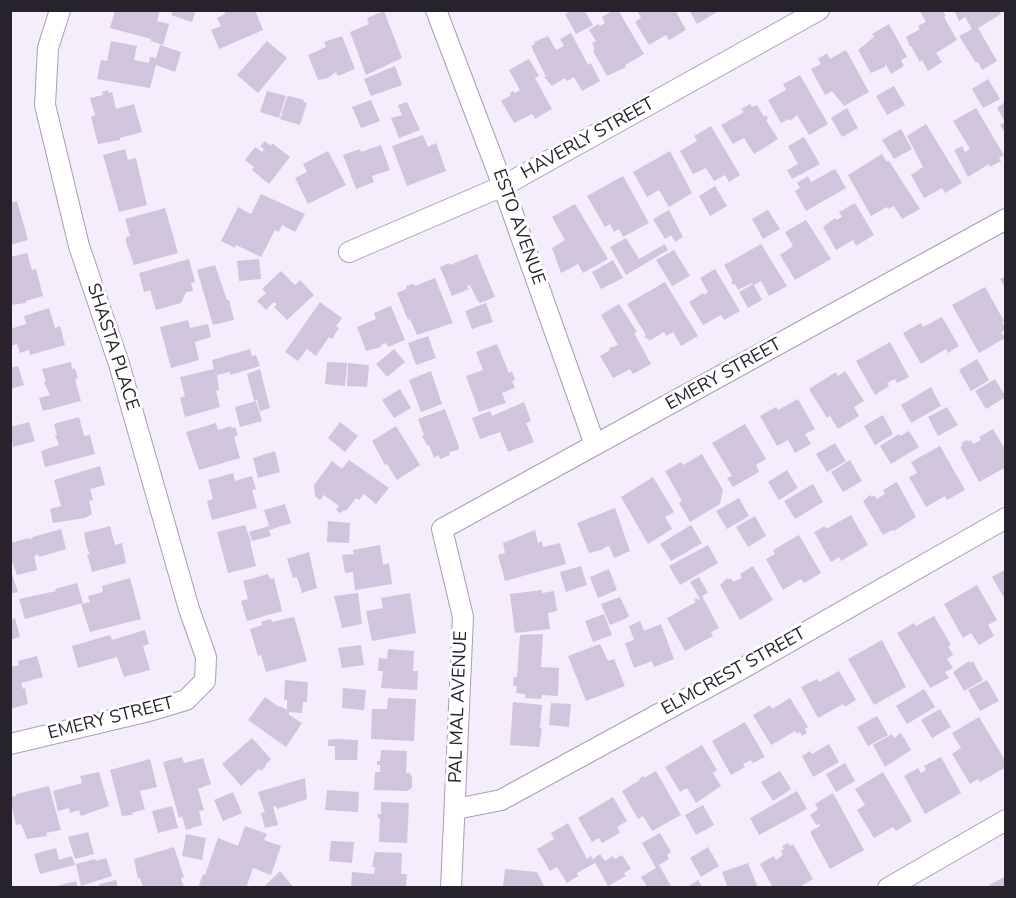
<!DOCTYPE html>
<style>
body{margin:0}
#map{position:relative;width:1016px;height:898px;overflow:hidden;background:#f3edfc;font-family:"Nunito Sans",sans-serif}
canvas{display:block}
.frame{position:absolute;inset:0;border:12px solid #27232c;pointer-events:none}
</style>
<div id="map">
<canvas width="1016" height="898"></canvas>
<div class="frame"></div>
</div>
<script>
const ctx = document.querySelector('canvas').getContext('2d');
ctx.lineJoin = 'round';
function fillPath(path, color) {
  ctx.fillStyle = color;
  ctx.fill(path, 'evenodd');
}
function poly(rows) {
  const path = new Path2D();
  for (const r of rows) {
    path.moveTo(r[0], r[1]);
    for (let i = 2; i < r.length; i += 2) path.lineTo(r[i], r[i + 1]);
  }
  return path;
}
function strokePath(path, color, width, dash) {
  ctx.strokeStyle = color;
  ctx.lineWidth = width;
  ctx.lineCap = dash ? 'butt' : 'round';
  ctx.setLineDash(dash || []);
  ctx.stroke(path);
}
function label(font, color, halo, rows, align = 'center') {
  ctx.font = font + ' "Nunito Sans",sans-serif';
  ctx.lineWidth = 6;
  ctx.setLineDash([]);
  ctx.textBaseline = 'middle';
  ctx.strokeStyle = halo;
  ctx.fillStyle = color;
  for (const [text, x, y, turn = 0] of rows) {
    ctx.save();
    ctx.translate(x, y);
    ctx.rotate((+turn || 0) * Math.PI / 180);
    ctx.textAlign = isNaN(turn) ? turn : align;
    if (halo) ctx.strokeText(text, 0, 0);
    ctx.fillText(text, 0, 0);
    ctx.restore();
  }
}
fillPath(poly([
 [115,10,160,10,157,21,169,24,163,45,151,41,151,39,110,28],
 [173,10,196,10,192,22,171,15],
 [224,10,255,10,263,30,219,49,211,30,221,26,217,18,225,14],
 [572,10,584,10,593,25,576,34,565,14],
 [614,10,618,10,644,54,625,65,626,67,607,76,593,51,595,49,592,43,596,41,589,30,598,24,600,26,605,23,602,17],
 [637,10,675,10,686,30,669,40,666,35,649,45,635,22,641,18],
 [689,10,720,10,697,24],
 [919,10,942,10,946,16,944,17,957,40,936,53,942,62,928,71,922,60,920,62,911,46,910,47,906,37,920,29,918,26,926,22],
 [954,10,999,10,1001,14,978,28,997,61,982,70,978,62,976,63,959,36,972,29,965,17,959,21],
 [384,11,402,58,366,75,350,32,369,24,367,18],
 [889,24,907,57,901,60,904,66,891,74,886,64,885,67,871,73,858,50,874,37,872,34],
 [571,33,588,65,591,63,600,81,582,91,574,77,567,81,565,78,552,86,544,77,546,77,531,46,535,44,534,42,548,36,556,50,564,46,560,39],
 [342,36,355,69,338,76,336,72,328,78,318,80,308,55,326,47,324,42],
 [111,41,137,46,134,60,149,63,150,57,156,58,160,45,181,52,175,72,156,65,150,88,97,79,101,60,107,61],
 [267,41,287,58,258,93,237,75],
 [846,50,869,92,844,106,832,91,825,95,811,69,821,64,818,59,827,53,830,59],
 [529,59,539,76,535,78,552,109,535,119,532,114,514,123,501,101,511,95,510,93,513,91,515,93,520,90,509,70],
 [395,66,402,85,371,96,364,79],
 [800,75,828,124,809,135,797,115,790,121,789,119,781,123,768,100,786,90,783,84],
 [988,79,1000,99,983,108,972,89],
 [894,86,905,105,887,115,876,96],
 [108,90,109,93,112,92,116,109,134,104,142,132,120,138,120,140,98,144,91,117,95,115,90,98,103,95,102,92],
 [267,91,286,96,279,118,260,112],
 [289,96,304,100,303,102,307,103,300,125,280,119,287,97],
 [371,100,380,121,361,128,352,107],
 [1006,101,1006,134,1000,125,1005,122,997,108],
 [407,102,420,130,399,138,391,118,402,115,398,105],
 [750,104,752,107,757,105,764,117,766,115,768,119,766,120,778,139,754,154,744,138,733,144,721,125,744,112,741,109],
 [847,108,858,128,842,137,831,118],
 [976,108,1004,155,999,158,1001,161,990,167,989,164,968,177,954,150,962,146,965,152,970,149,953,121],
 [926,124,962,183,945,193,942,188,924,198,911,175,923,167,907,136],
 [711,126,740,175,729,182,725,175,714,181,706,168,693,174,680,151,697,141,694,136],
 [901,129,912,149,894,159,882,140],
 [423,135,428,147,436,143,446,171,407,186,392,146],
 [804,137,820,164,792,179,787,170,798,164,788,146],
 [265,141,271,146,272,143,290,157,269,184,252,170,254,167,245,160,255,147,262,152,264,149,260,146],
 [381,145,390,170,372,176,374,182,356,189,343,155,360,149,361,152],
 [125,149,128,160,136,158,147,205,119,212,103,155],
 [328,151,346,185,308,204,295,178,307,172,303,164],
 [670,151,692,193,669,207,659,190,647,197,633,172],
 [882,154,887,162,889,161,920,209,902,219,894,206,888,209,887,207,871,216,848,175],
 [835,169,846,188,806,211,795,191,800,188,797,183,808,176,811,182],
 [623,176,649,223,623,237,619,229,614,232,610,224,605,227,587,196],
 [715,186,727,206,710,216,699,196],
 [261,194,305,214,295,232,282,225,279,232,275,230,261,257,236,245,235,248,221,241,238,207,251,214],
 [17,201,28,240,10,245,10,203],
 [855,203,874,235,856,246,853,240,836,250,823,227,835,218,836,220,842,217,839,212],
 [575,204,608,259,583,273,578,264,561,273,552,248,565,240,552,217],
 [165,208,178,253,134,265,126,242,126,237,130,236,125,219],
 [669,210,683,237,675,242,671,235,665,239,653,219],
 [768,210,780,229,763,239,752,219],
 [806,220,831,259,795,280,780,255,793,246,785,232],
 [626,238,639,259,665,244,668,250,626,275,610,247],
 [761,244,787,286,769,296,761,281,754,285,762,300,748,308,739,292,753,284,752,283,738,290,735,284,733,285,731,282,733,281,724,265],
 [674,250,690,276,672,286,656,260],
 [27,253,32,270,36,269,43,296,26,301,26,303,10,305,10,257],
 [477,254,495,297,480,303,477,300,470,285,467,286,469,289,452,296,440,267,449,263,450,265],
 [189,259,195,282,191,283,193,291,186,292,181,303,156,310,150,290,144,292,139,273],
 [259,259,261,279,239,281,237,261],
 [613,260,623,278,601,289,592,272],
 [215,265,227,300,229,300,234,320,213,325,197,270],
 [715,269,740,311,724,320,721,315,703,325,689,302,703,293,704,295,708,292,700,278],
 [281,271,295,285,300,280,314,295,287,320,274,307,277,304,274,302,266,310,257,301,266,293,262,289],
 [1006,276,1006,289,1000,279],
 [435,278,453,323,417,335,410,319,408,320,397,293,406,289,406,286,413,284,415,286],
 [665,282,698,336,681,346,673,332,666,336,664,332,649,341,648,338,646,339,644,336,646,335,627,304],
 [985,287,1004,321,1002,322,1006,330,1001,332,1005,338,979,353,952,305],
 [320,302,342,318,336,326,339,328,332,339,329,337,316,356,307,349,298,361,285,352],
 [486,303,493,322,472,329,465,311],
 [619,304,637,332,634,333,651,364,633,374,630,369,613,378,600,356,610,350,609,348,618,345,601,315],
 [391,306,405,340,388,347,386,343,381,345,381,347,366,351,357,327,376,319,374,313],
 [49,308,55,328,60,326,65,345,30,355,29,350,20,353,17,344,10,346,10,329,26,324,24,316],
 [942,317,959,346,948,353,946,349,921,364,903,333,921,323,923,327],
 [188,320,190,328,208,324,211,337,195,342,199,360,171,368,160,327],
 [428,336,436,358,416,365,408,343],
 [890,342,909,377,897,383,895,379,887,383,889,386,875,395,856,361],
 [497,344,509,373,512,371,515,380,512,381,515,388,502,393,506,403,479,412,466,376,483,370,476,352],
 [250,349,252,356,256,355,260,366,230,375,230,372,217,375,219,390,216,391,220,407,185,417,180,398,185,396,180,377,214,369,212,360],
 [394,349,405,362,387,377,376,364],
 [977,359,989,380,971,391,959,370],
 [71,362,72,369,75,368,78,378,75,379,81,401,43,411,39,398,50,395,44,382,46,382,42,369],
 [327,362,347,363,345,386,325,384],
 [348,363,369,365,367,387,347,386],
 [18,366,24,385,10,389,10,368],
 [260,369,270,408,260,411,257,400,254,401,247,374],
 [431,371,442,404,421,412,409,380],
 [845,371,864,401,854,407,859,416,838,429,830,416,827,418,809,389,836,372,838,376],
 [995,379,1006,397,986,409,975,391],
 [931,387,941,406,911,423,901,405],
 [400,389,411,408,394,418,382,400],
 [798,399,815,429,805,434,811,444,795,453,788,440,777,446,760,416,776,407,778,410],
 [256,401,262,421,240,427,235,407],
 [524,402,531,421,526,423,534,442,508,452,500,432,480,439,472,418,490,411,492,416],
 [947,407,958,425,938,436,928,417],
 [445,409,459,447,458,450,449,452,450,455,440,459,439,455,434,458,429,445,427,445,422,436,424,435,418,419],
 [883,415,893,434,875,445,864,426],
 [79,417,84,436,90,435,95,454,45,467,41,451,59,445,55,435,57,435,54,424],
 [29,422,35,441,13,447,10,427],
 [340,422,358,436,345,452,328,438],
 [216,423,218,430,231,426,232,428,235,427,238,435,234,437,240,458,199,470,186,432],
 [745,424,766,459,756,465,759,472,733,487,727,478,732,476,712,443],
 [396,426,420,465,397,480,387,464,385,465,372,441],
 [993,429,1006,451,1006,467,979,482,960,447,963,445,961,443,967,440,968,442,971,440,973,444,981,440,979,437],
 [909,431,919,447,891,464,880,446,899,434,900,436],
 [835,443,846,461,827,472,816,454],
 [940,446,965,490,947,500,945,496,926,507,909,477,917,473,911,462],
 [275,451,280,472,258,478,253,458],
 [702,454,723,490,720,504,690,522,679,503,682,501,665,471,681,462,683,465],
 [349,460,389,488,376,504,364,494,359,500,356,498,346,511,344,510,340,513,336,510,339,506,324,495,320,500,315,496,314,485,332,461,342,469],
 [850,460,862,481,843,492,831,472],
 [100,466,105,485,90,489,93,500,89,501,92,514,85,518,53,523,50,509,61,506,54,480],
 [787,470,798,488,779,500,768,482],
 [233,473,235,481,252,476,256,489,252,490,257,508,212,520,207,501,213,499,208,480],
 [653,477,674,512,665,517,672,529,648,544,621,497],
 [897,482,916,517,894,531,892,530,883,535,863,501,870,495,872,497,874,495,877,499,885,494,883,490],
 [813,484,823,502,795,519,784,501],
 [739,498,749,516,727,529,716,511],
 [285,504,291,523,269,530,271,536,252,541,249,532,269,526,264,510],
 [615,508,630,551,614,558,609,546,603,548,604,549,589,553,577,523],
 [851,515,868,545,841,561,839,557,831,562,814,532,825,526,826,529],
 [755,516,766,536,748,547,736,527],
 [328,521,350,523,349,543,327,542],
 [245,525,251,542,250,542,256,566,228,573,217,532],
 [691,525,702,543,671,561,660,544],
 [110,526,115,545,122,543,126,563,92,572,87,554,90,554,87,548,84,533],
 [61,529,66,549,39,557,38,554,34,556,37,570,17,575,10,556,10,543,29,538,30,540,33,537],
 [535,530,538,543,542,541,543,547,560,543,566,564,505,581,498,555,505,553,503,543],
 [799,535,821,573,804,583,801,579,783,590,766,559,775,554,773,550],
 [380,545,383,565,389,563,392,584,355,590,353,572,345,573,342,555,354,554,353,550],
 [708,545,718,563,680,585,669,566],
 [309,552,317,588,302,593,297,577,293,578,287,559],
 [581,566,587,585,566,592,560,572],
 [753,566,773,600,740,620,720,585,727,578,728,580,731,578,733,582,742,578,740,574],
 [10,569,18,592,10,594],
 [609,569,617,590,598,598,590,577],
 [1006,569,1006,601,992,577],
 [268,574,270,579,274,578,282,611,247,621,241,601,248,599,243,581],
 [699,577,708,593,702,596,719,628,711,632,713,636,685,651,667,618,696,602,694,600,697,598,698,600,700,599,690,582],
 [130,578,141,619,90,632,81,604,90,602,88,596,103,592,102,586],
 [77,583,83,603,25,619,19,599,56,591,55,589],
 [977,585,997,620,988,625,994,636,979,645,971,633,963,638,944,604],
 [542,590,542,593,554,591,557,611,548,613,550,629,515,633,510,594],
 [358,593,362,624,342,628,334,596],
 [410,593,416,633,372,641,366,611,383,608,381,598],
 [620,597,629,616,625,619,610,625,601,604],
 [604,614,612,635,593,642,585,621],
 [934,616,951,645,948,646,953,655,947,659,953,668,945,672,949,678,930,688,897,633,914,623,916,626],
 [294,617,307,661,266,672,261,655,258,656,250,629,262,625,261,622,271,619,272,622],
 [15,618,20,637,10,640,10,620],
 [640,621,644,631,661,624,674,659,654,667,652,661,634,668,625,643,634,640,629,626],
 [145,630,149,644,143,646,150,670,124,677,117,657,78,668,72,646,110,635,112,640],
 [543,634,541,667,559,668,558,696,542,695,541,699,525,698,525,694,516,693,517,686,513,686,514,677,517,677,520,635],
 [882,640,906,687,874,705,848,659],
 [600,644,608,661,614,659,625,686,586,701,568,656],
 [361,645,364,665,342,668,338,648],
 [388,649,414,651,413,671,418,671,417,690,381,688,383,671,378,671,379,658,387,659],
 [37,656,43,677,21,683,23,689,25,688,28,704,10,709,10,667,19,665,18,661],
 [969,661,970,663,973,661,983,680,964,691,953,672],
 [839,671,856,700,845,707,843,704,818,718,801,687,817,679,819,682],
 [285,680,308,682,307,702,303,702,302,713,289,712,289,715,302,723,286,747,248,720,265,697,279,707,280,706,287,710,287,700,284,700],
 [987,680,999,701,980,711,968,690],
 [343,688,366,690,364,710,342,708],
 [924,689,935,707,907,724,896,706],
 [388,698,416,699,414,741,371,739,372,709,387,709],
 [790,698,808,727,805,729,807,733,802,736,800,732,797,734,795,731,771,745,753,715,770,705,772,709],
 [513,702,542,705,540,728,542,729,539,747,510,745],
 [551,703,571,704,569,727,549,725],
 [940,709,951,727,932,738,921,720],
 [877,716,888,735,868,746,857,727],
 [979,717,1006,762,1006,767,980,782,978,779,970,784,952,754,961,748,952,733],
 [745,722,765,757,753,763,751,760,743,764,745,767,731,775,712,741],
 [901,733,911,750,885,767,873,745,892,734,894,738],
 [252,738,271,759,265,765,266,766,261,771,259,769,241,786,222,764],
 [336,739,358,740,357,760,335,760,335,746,328,746,328,740],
 [829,744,839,762,813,777,802,756,810,751,812,754],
 [702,745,717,770,713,773,721,786,696,803,687,788,680,792,665,767],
 [381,750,407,751,406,773,410,773,412,778,412,788,407,791,374,790,375,772,380,772,380,765,377,765,377,761,380,761],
 [182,757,184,763,203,758,211,784,198,789,204,810,199,811,202,825,186,830,182,816,179,818,163,762],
 [941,757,961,793,925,814,904,776,918,768,921,773,926,770,924,766],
 [150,759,157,787,140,791,145,809,132,813,133,815,122,816,110,770],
 [845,763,855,781,836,792,826,774],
 [656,771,681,815,652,831,643,816,638,819,622,791,640,780,639,779,643,776,644,778],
 [780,771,791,789,773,801,761,782],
 [99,772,109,806,81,816,79,810,70,813,69,808,58,811,53,791,82,783,80,776],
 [883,772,912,821,896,831,893,827,874,838,857,810,865,805,855,789],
 [305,778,307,799,277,809,276,806,273,807,278,825,265,828,261,813,265,812,258,792],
 [49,786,61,830,46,833,47,836,27,839,21,824,16,825,10,797,16,796,16,794],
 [327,790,359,792,358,812,325,810],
 [797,791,807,809,759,835,750,818],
 [233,792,242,813,223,821,214,800],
 [833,793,864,850,830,869,811,834,811,831,820,826,819,824,816,825,810,815,818,809,815,804],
 [613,797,627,821,617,827,620,833,602,843,599,838,592,842,578,818],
 [381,802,409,803,407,843,379,842,380,819,378,818,378,814,381,814],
 [703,805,714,825,696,835,685,815],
 [172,806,178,828,158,833,152,811],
 [568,823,587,859,591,856,595,863,577,873,578,876,567,883,557,867,550,871,537,849,554,839,551,833],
 [245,826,267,834,264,840,281,846,271,875,253,868,246,888,198,888,203,874,205,875,218,838,238,846],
 [88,832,94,854,75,859,68,837],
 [660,833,671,852,667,855,669,859,659,865,672,888,648,888,641,877,656,868,642,843],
 [186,834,206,838,202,860,182,856],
 [331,841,354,842,352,863,329,861],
 [788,843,790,846,793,844,813,879,798,888,773,888,760,864,774,856,776,860,783,855,781,851,784,849,782,846],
 [174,847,184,877,181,878,184,888,143,888,140,878,138,879,134,859],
 [708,847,719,866,701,877,690,858],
 [56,848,59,860,72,856,75,865,40,874,34,854],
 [375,852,402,853,401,874,407,874,406,888,351,888,352,872,374,874,375,867,372,867],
 [600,854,605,861,613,856,615,859,622,855,631,869,624,873,626,876,608,886,593,859],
 [106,858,112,876,81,886,76,864,95,859,96,861],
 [748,863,758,888,728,888,722,872],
 [505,869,537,872,545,888,503,888],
 [280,871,294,888,263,888],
 [1006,876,1006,888,991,888,989,885],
 [116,880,118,888,100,888,99,884],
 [698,880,703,888,686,888],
 [76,881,78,888,53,888,53,887]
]), '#d0c5dd');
const minor = poly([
 [436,10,503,186,595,445],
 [349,252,503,186,819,10],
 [10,744,149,711,186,700,205,681,206,657,189,609,119,364,79,246,45,105,48,48,60,10],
 [456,809,501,800,745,667,1006,518],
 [451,888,463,617,442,529,1006,219],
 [888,888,1006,820]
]);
strokePath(minor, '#a99eb6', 22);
strokePath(minor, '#fff', 20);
label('18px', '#27232c', '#fff', [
 ["HAVERLY STREET",588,139,-29],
 ["ESTO AVENUE",518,227,70],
 ["SHASTA PLACE",112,347,72],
 ["EMERY STREET",724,375,-29],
 ["ELMCREST STREET",734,672,-29],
 ["PAL MAL AVENUE",459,707,-88],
 ["EMERY STREET",111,719,-14]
]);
</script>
